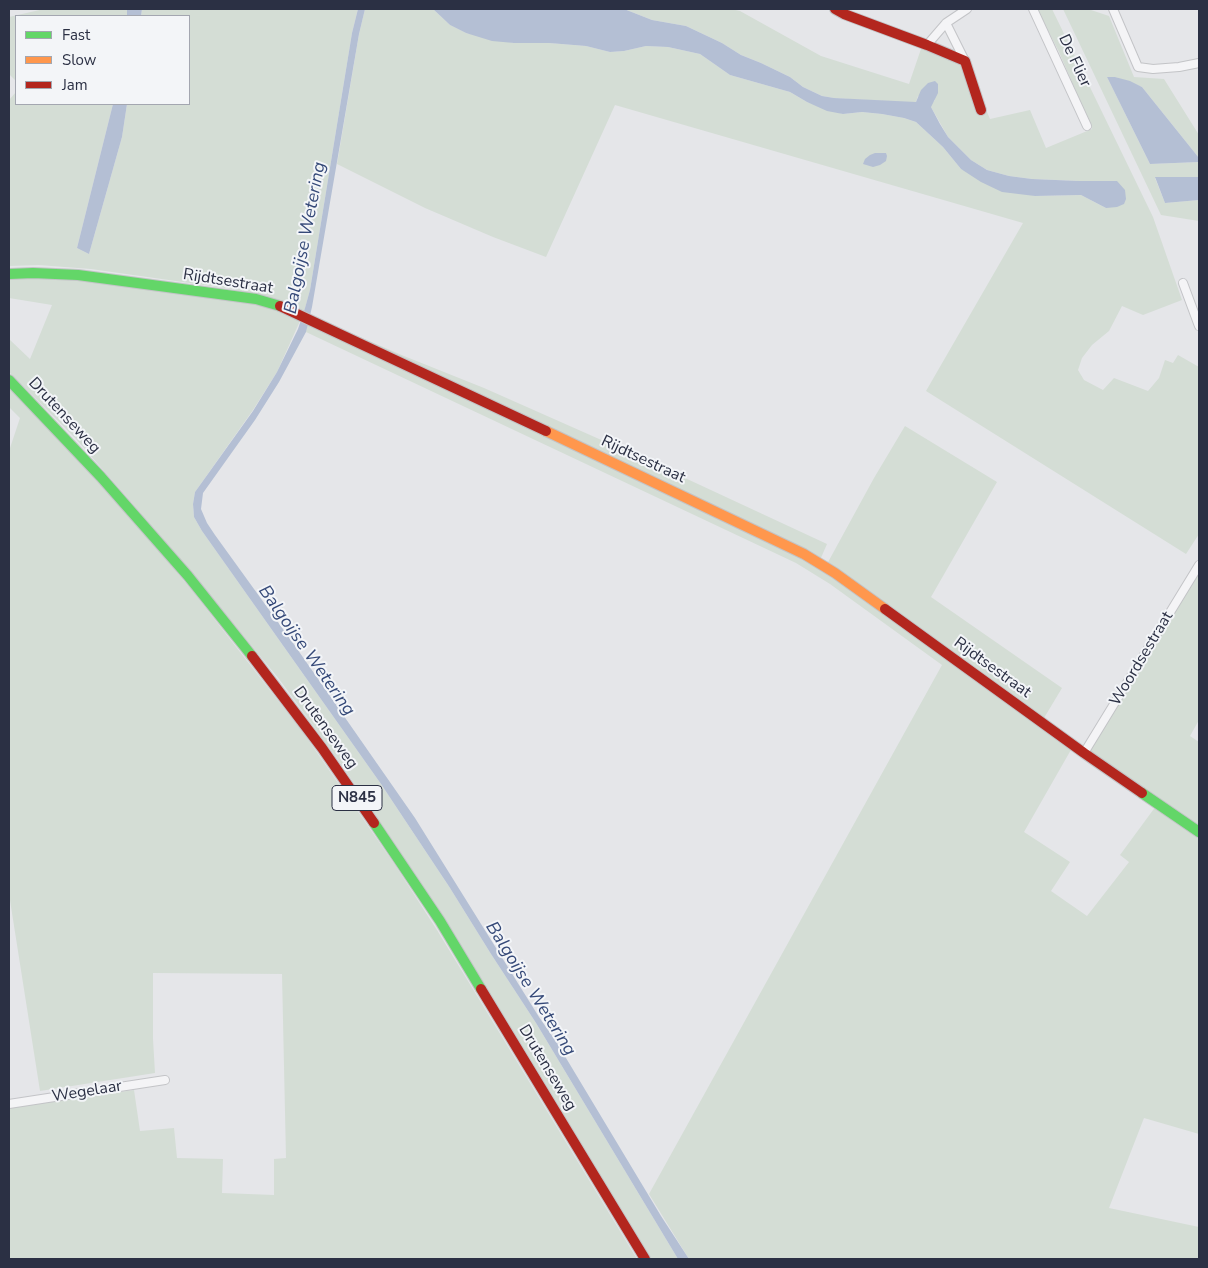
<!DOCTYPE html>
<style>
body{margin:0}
#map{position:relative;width:1208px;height:1268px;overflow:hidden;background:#e5e6e9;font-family:"Nunito Sans",sans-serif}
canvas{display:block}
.frame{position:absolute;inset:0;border:10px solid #2b3044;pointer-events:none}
.legend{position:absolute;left:15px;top:15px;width:175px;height:90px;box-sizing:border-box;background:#f3f5f8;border:1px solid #a3a6b0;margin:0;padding:6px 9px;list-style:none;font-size:15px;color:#2b3044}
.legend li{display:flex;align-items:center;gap:10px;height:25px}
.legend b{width:25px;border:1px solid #a3a6b0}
</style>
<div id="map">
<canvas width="1208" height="1268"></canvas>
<div class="frame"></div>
<ul class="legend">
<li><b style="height:6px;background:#63d668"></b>Fast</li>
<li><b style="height:6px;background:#ff974d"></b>Slow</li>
<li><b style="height:6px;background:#b3261e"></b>Jam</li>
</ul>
</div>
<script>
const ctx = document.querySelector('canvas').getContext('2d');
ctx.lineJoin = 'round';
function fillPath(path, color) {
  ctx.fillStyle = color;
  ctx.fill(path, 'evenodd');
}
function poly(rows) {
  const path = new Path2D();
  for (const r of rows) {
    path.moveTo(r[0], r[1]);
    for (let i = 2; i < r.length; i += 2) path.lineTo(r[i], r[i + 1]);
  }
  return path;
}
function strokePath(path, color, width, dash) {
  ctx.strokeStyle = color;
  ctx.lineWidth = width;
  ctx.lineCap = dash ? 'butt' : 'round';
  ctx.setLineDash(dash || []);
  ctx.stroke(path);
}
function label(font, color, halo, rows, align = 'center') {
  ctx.font = font + ' "Nunito Sans",sans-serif';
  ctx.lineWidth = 4;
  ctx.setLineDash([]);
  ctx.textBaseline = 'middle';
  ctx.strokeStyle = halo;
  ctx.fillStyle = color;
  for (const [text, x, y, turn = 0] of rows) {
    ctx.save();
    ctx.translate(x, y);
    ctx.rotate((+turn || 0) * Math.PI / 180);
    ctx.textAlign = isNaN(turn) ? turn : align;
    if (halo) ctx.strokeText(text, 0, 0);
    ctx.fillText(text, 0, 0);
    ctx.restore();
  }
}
fillPath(poly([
 [44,9,127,9,127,16,16,16,16,81,9,74,9,17],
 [142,9,358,9,352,33,310,290,304,312,258,295,232,289,91,269,39,265,9,266,9,100,16,92,16,104,113,104,77,248,89,254,122,137,127,104,189,104,189,16,141,16],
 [365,9,433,9,450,25,466,33,514,43,549,43,586,46,610,52,624,51,646,46,668,47,700,54,730,75,790,92,807,102,843,114,862,112,882,114,904,118,916,122,943,147,961,169,1035,196,1081,195,1106,208,1117,181,1079,181,1032,179,1009,176,987,170,971,160,948,137,931,107,931,104,935,100,918,96,916,102,899,102,834,98,822,96,803,87,790,77,761,63,741,55,722,43,703,34,686,26,652,20,624,9,731,9,740,11,821,56,909,84,922,46,962,65,978,114,987,112,990,119,1030,110,1046,148,1092,129,1059,52,1037,9,1052,9,1153,217,1182,300,1143,315,1122,306,1109,331,1092,345,1082,358,1078,370,1084,380,1103,390,1114,378,1148,391,1159,378,1165,360,1173,363,1178,355,1199,367,1199,534,1186,554,926,391,1023,223,615,105,546,257,493,237,425,208,337,164,359,34],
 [1063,9,1088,9,1109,16,1134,77,1164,79,1199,135,1199,158,1142,87,1115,77,1107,77,1150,164,1199,162,1199,177,1155,178,1165,203,1199,200,1199,221,1161,215],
 [42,275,220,296,259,305,279,312,300,321,277,372,253,410,195,492,193,504,194,517,202,531,381,784,450,888,491,954,536,1023,678,1259,651,1259,504,1016,428,895,383,826,339,761,279,679,191,572,132,503,76,439,9,372,9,339,30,359,52,305,9,298,9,277],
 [307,324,765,540,820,568,1072,748,1024,832,1070,862,1051,891,1087,916,1129,862,1120,855,1156,806,1199,837,1199,1134,1144,1118,1109,1208,1199,1227,1199,1259,689,1259,649,1194,942,665,830,584,796,563,306,332],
 [360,337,404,356,484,388,642,458,827,544,820,560,359,338],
 [9,388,79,461,139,527,194,593,304,734,395,865,437,930,637,1259,9,1259,9,1108,134,1090,140,1131,174,1128,177,1158,223,1159,222,1193,274,1195,274,1159,286,1158,282,974,153,973,153,1039,155,1073,40,1091,9,894,9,451,20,418,9,407],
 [905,426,997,482,931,597,1062,688,1044,718,827,564,874,478],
 [1199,565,1199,720,1190,736,1199,742,1199,827,1089,752]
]), '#d4ddd5');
fillPath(poly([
 [127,9,142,9,141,16,127,16],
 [358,9,365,9,359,34,312,307,306,332,279,382,255,420,203,493,201,509,207,523,215,535,293,643,415,818,539,1017,557,1043,661,1216,689,1259,678,1259,536,1023,491,954,450,888,381,784,202,531,194,517,193,504,195,492,253,411,277,372,298,329,305,308,310,290,352,33],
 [433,9,624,9,652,20,686,26,722,43,741,55,761,63,790,77,803,87,822,96,834,98,916,102,921,90,928,83,935,81,938,84,938,93,931,107,940,124,948,137,971,160,987,170,1009,176,1032,179,1079,181,1117,181,1125,190,1126,199,1124,204,1117,207,1106,208,1081,195,1035,196,1002,192,981,182,961,169,943,147,916,122,904,118,882,114,862,112,843,114,827,111,807,102,790,92,730,75,700,54,668,47,646,46,624,51,610,52,586,46,549,43,514,43,492,41,466,33,450,25],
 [1107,77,1115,77,1130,81,1142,87,1199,158,1199,162,1150,164],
 [113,104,127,104,122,137,89,254,77,248],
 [875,153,886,153,887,156,886,161,880,165,873,167,863,164,865,159,870,155],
 [1155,177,1199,177,1199,200,1165,203]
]), '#b4bfd4');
const street = poly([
 [1033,9,1087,126],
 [1113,9,1138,67,1153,69,1179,67,1199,63],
 [946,23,965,61],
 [927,45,946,23,967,9],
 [1183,283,1199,326],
 [1084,753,1199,565],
 [9,1104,165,1080]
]);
const fast = poly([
 [9,274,33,273,78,275,256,299,280,306],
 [9,380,101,477,188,576,252,656],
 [1142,793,1199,832],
 [374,823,440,921,481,989]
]);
const slow = poly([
 [546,431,804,554,835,573,885,609]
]);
const jam = poly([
 [835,9,844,14,927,45,965,61,981,110],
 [280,306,546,431],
 [885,609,1084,753,1142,793],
 [252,656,322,748,374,823],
 [481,989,645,1259]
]);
strokePath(street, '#c3c4c7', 10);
strokePath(fast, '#c3c4c7', 12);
strokePath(slow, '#c3c4c7', 12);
strokePath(jam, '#c3c4c7', 12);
strokePath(street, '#f4f4f6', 8);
strokePath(fast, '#63d668', 10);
strokePath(slow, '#ff974d', 10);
strokePath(jam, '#b3261e', 10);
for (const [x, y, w] of [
 [357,798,50]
]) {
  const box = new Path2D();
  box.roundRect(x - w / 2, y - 12.5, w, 25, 4);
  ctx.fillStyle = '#f3f5f8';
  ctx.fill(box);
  strokePath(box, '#2b3044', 1);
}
label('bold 15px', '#2b3044', null, [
 ["N845",357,798]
]);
label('16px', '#2b3044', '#f3f5f8', [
 ["De Flier",1074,61,65],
 ["Rijdtsestraat",228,282,9],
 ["Drutenseweg",64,416,47],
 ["Rijdtsestraat",643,460,25],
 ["Woordsestraat",1142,659,-59],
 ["Rijdtsestraat",992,668,36],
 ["Drutenseweg",325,728,54],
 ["Drutenseweg",547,1068,59],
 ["Wegelaar",87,1092,-9]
]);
label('italic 18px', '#354978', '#f3f5f8', [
 ["Balgoijse Wetering",306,238,-79],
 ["Balgoijse Wetering",306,651,55],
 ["Balgoijse Wetering",530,989,58]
]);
</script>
